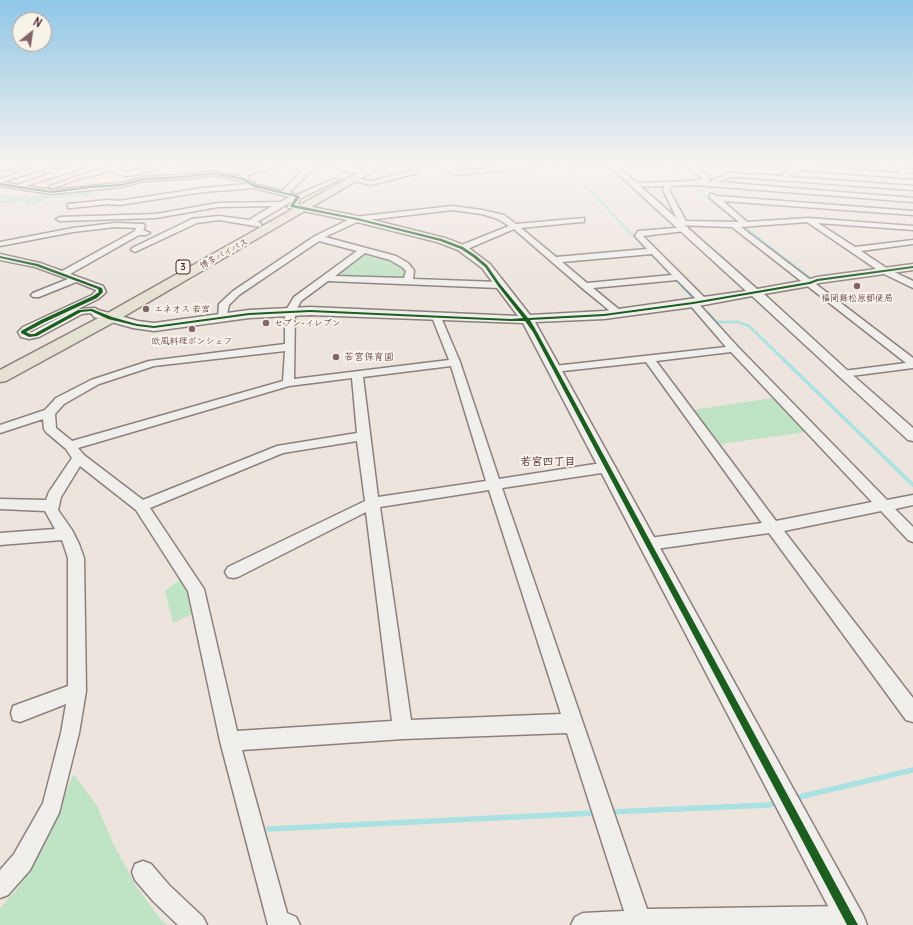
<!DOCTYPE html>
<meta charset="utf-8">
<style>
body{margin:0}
#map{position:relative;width:913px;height:925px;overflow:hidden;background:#ede5dd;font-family:Delius,sans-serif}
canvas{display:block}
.north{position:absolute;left:12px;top:12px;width:40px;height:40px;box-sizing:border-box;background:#f7f3e8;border:1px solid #b29e9c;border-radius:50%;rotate:30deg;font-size:11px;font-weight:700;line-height:16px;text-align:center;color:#4a1f2b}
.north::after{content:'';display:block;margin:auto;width:14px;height:18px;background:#836469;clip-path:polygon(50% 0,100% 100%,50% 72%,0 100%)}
</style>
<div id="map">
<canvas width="913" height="925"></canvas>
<div class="north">N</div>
</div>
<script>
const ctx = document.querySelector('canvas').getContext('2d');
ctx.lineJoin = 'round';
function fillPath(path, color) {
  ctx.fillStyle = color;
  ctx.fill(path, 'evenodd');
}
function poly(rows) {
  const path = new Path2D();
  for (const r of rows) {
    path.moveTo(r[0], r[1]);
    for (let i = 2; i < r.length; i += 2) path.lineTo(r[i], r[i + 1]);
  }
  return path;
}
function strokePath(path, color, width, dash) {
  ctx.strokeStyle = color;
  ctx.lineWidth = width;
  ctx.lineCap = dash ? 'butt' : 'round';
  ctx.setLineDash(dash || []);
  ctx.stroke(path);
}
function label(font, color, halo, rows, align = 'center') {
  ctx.font = font + ' Delius,"Klee One",sans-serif';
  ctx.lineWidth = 4;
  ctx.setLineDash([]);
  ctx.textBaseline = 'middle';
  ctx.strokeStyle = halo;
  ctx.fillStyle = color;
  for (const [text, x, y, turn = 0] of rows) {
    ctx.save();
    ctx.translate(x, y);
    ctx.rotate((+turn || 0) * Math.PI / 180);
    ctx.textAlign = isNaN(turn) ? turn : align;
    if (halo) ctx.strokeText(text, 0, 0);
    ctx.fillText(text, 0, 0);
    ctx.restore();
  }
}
fillPath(poly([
 [85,189,99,189,88,196,46,199,35,205,27,205,26,202,0,203,0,193,20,197,38,196],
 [364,253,390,258,402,265,406,271,406,278,403,279,334,277],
 [773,398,806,432,720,444,692,410],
 [182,578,192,595,194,613,173,623,165,591],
 [74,774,97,806,113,843,136,886,161,920,167,925,0,925,0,908,18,888]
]), '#bfe3c5');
strokePath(poly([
 [563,163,644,247],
 [664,163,773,249]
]), '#aae1e3', 2);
strokePath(poly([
 [771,248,810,278],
 [650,253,671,274],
 [675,279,691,296],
 [702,307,717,322,738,322,749,326,783,359]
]), '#aae1e3', 2.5);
strokePath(poly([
 [782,358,913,485]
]), '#aae1e3', 3.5);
strokePath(poly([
 [795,798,913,770],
 [610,812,769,805,777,803],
 [269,829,596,813]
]), '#aae1e3', 5.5);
const minor = poly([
 [20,163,26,163,60,170,87,163,97,163,26,186,51,190,121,183,144,177,184,175,213,171,242,177,240,174,241,173,279,163,307,167,312,163,319,163,289,193,297,195,334,179,339,180,301,198,295,208,289,208,288,206,291,202,284,206,257,222,261,223,261,227,219,220,197,223,135,252,131,250,132,248,192,219,219,216,249,220,272,206,218,207,156,218,60,221,56,219,60,217,156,214,218,203,280,202,290,197,254,188,203,192,119,205,108,204,71,208,68,208,68,204,108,200,119,201,203,188,247,184,241,181,213,175,184,179,144,181,121,187,51,194,0,186,0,179,32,168,23,166,0,171,0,167,20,163],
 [282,166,303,170,282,191,257,185,248,179,249,177,247,175,282,166],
 [40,170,53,173,17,185,3,182,40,170],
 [125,163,135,163,118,169,126,172,166,163,176,163,135,175,125,176,111,171,78,179,53,188,48,187,74,177,125,163],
 [349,163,355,163,350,168,359,169,362,171,359,173,343,171,342,170,349,163],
 [408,163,414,163,419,172,418,173,371,185,350,180,353,178,371,181,412,171,408,163],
 [439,163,446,163,459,171,535,163,554,163,551,165,459,175,452,173,439,163],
 [683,163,690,163,707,175,710,180,708,182,712,182,713,180,729,173,784,176,784,172,795,168,784,163,793,163,803,166,900,173,895,166,882,165,879,163,899,163,908,174,913,174,913,178,906,178,802,170,790,174,790,177,913,186,913,190,737,177,730,177,718,182,913,198,913,202,696,185,671,186,669,190,686,221,739,222,710,198,710,194,713,194,717,196,913,211,913,215,723,201,747,222,808,218,913,226,913,230,818,223,855,247,913,240,913,244,861,251,888,269,913,281,913,288,882,273,807,222,741,227,913,358,913,368,843,377,839,376,837,374,843,371,906,363,732,227,675,225,674,223,678,221,663,190,664,186,635,187,632,185,635,183,694,181,703,179,683,163],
 [452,206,482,210,504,215,516,224,584,218,584,222,581,222,521,228,556,257,647,249,635,236,638,231,688,227,688,231,685,231,643,236,708,301,706,303,700,303,677,280,593,288,621,311,623,313,618,316,615,315,582,288,514,229,465,250,459,250,458,248,459,246,509,226,498,219,482,214,452,210,359,221,325,237,396,256,408,263,413,269,414,271,413,279,499,282,504,285,499,288,328,281,301,301,295,312,294,379,449,360,432,317,437,314,440,315,460,362,499,479,608,462,613,464,615,467,613,470,608,472,502,488,647,909,849,906,857,910,861,918,858,925,571,925,575,917,583,913,624,911,567,733,403,739,242,750,287,913,296,917,300,925,268,925,220,741,188,591,136,510,80,466,61,497,58,510,72,530,79,544,84,558,86,691,79,733,59,813,30,870,8,895,0,898,0,870,14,854,43,803,61,733,66,704,20,722,13,720,11,713,13,706,68,686,68,558,62,540,0,545,0,533,55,529,45,511,0,509,0,499,46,500,49,492,72,458,66,449,46,432,44,429,43,419,0,433,0,425,45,410,56,398,91,380,149,361,285,344,285,312,294,297,357,251,319,241,239,295,229,305,226,319,223,320,218,317,219,304,233,291,315,236,354,217,452,206],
 [365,253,390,260,402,267,406,271,404,278,335,276,365,253],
 [652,254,672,275,587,283,562,262,652,254],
 [285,351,283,381,72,441,56,428,55,414,64,404,99,384,154,366,285,351],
 [451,366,486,481,378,497,363,377,451,366],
 [352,378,357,433,277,446,143,500,84,455,78,448,289,386,352,378],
 [357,441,365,501,228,567,225,572,228,577,233,578,238,577,366,512,392,721,237,731,204,589,150,508,283,453,357,441],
 [489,490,561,714,411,720,380,507,489,490],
 [115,223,144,224,145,226,143,230,150,233,146,235,139,235,70,274,103,286,106,292,104,294,98,299,78,309,95,308,101,312,103,314,101,316,95,316,90,313,82,314,39,337,29,339,21,337,18,332,23,327,92,295,96,291,96,290,76,282,39,297,33,297,31,295,33,293,68,279,35,267,0,260,0,254,40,263,62,271,135,231,136,228,115,227,73,232,0,246,0,242,73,228,115,223],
 [70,312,32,332,29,333,31,331,70,312],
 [693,300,696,301,738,347,887,500,913,495,913,505,895,509,913,527,913,542,908,540,881,511,784,531,913,698,913,722,906,720,769,533,649,550,644,548,642,544,644,540,649,538,762,523,646,362,554,372,549,369,554,366,726,347,690,305,688,303,690,301,693,300],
 [731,352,872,502,776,521,656,361,731,352],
 [143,861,151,864,169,885,203,917,207,925,178,925,153,901,135,880,132,872,135,864,143,861]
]);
const tertiary = poly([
 [606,163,614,163,757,289,807,280,817,277,913,264,913,270,819,283,810,286,764,294,848,371,913,428,913,441,908,440,752,296,693,307,604,319,535,322,863,915,867,925,838,925,523,323,310,315,249,318,154,331,133,328,94,317,92,314,94,311,98,310,138,321,154,323,249,310,310,307,518,316,482,268,458,250,437,242,357,222,289,208,287,206,292,203,357,216,445,238,466,246,490,264,530,315,604,311,746,291,606,163],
 [894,163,913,164,913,168,894,166,894,163]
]);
const trunk = poly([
 [375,163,387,163,116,321,6,381,0,382,0,370,104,315,375,163]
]);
strokePath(minor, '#8c807e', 3);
strokePath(tertiary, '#8c807e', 3);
strokePath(trunk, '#8c807e', 3);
fillPath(minor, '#f1efeb');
fillPath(tertiary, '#f1efeb');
fillPath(trunk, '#e6e2d3');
fillPath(poly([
 [213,172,244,178,256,185,299,196,300,197,294,205,357,218,442,239,463,247,475,255,487,265,500,284,528,318,604,314,693,302,809,282,817,279,913,266,913,268,818,281,810,284,693,304,604,316,530,320,537,332,858,925,847,925,533,332,525,321,511,321,310,312,249,315,154,328,137,326,108,319,91,311,81,312,37,336,29,337,21,333,21,331,41,320,93,296,99,292,98,289,36,266,0,258,0,256,38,264,102,288,103,292,97,298,45,322,26,332,30,334,34,334,78,310,92,309,112,317,137,324,154,326,249,313,310,310,511,319,523,318,498,286,485,267,473,257,461,249,440,241,357,220,291,207,290,206,296,197,254,187,242,180,213,174,184,178,144,180,121,186,91,188,51,193,0,185,0,183,51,191,91,186,121,184,144,178,184,176,213,172]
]), '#1b5e20');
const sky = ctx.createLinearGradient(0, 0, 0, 292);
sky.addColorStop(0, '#8fc6e6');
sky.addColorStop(0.56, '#f7f3f0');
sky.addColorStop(1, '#f7f3f000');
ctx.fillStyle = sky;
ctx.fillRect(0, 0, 913, 292);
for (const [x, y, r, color] of [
 [857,286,4,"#836469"],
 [146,309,4,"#836469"],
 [266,323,4,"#836469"],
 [192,329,4,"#836469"],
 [336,357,4,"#836469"]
]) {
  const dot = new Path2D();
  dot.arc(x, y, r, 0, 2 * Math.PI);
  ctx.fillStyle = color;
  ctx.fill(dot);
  strokePath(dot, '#f7f3e8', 1.5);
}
label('9px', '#4a1f2b', '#f7f3e8', [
 ["博多バイパス",224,254,-29]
]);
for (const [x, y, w] of [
 [183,267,14]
]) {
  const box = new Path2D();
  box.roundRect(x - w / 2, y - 7, w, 14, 3);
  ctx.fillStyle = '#f7f3e8';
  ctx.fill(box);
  strokePath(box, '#4a1f2b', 1);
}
label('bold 9px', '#4a1f2b', null, [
 ["3",183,267]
]);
label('9px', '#4a1f2b', '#f7f3e8', [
 ["福岡舞松原郵便局",857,298],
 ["エネオス 若宮",154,309,"left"],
 ["セブン-イレブン",274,323,"left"],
 ["欧風料理ポンシェフ",192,341]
]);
label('10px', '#4a1f2b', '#f7f3e8', [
 ["若宮保育園",344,357]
], 'left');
label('bold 11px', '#4a1f2b', '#f7f3e8', [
 ["若宮四丁目",548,462]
]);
</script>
